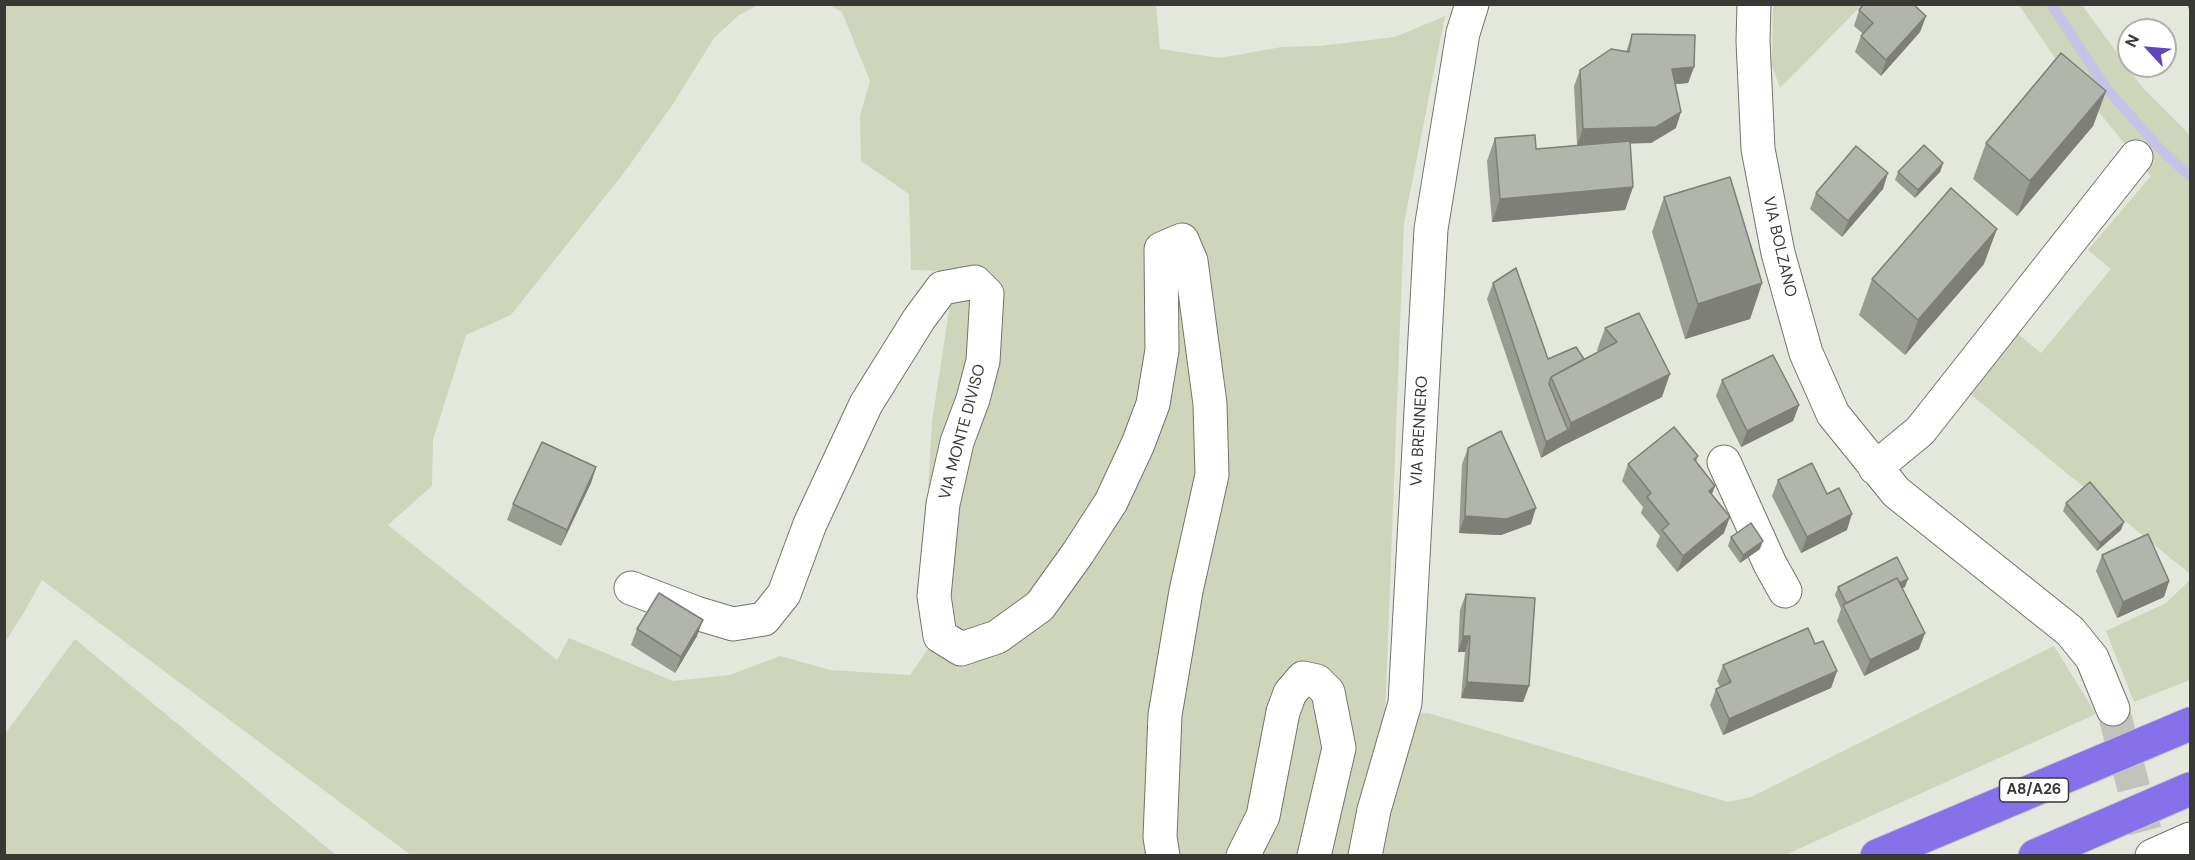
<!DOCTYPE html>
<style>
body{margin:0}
#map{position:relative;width:2195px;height:860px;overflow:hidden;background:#e4e7dc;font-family:"DM Sans",sans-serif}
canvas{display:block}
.frame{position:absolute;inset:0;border:6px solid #383935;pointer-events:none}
.north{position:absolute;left:2117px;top:18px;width:60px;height:60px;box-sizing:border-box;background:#fff;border:2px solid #afb0ae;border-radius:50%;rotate:296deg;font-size:16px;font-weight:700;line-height:24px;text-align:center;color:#383935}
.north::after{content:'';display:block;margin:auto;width:21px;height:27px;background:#6246bf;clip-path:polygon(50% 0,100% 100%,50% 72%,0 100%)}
</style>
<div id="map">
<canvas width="2195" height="860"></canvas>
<div class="frame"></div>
<div class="north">N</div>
</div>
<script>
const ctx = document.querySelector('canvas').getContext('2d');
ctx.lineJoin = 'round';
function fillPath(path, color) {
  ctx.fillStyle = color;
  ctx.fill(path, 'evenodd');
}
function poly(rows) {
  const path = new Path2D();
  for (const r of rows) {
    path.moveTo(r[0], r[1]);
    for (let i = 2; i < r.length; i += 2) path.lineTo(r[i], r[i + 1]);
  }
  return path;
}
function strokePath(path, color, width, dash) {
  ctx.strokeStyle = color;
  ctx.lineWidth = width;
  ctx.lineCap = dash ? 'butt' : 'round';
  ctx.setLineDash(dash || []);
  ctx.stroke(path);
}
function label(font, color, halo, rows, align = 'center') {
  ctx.font = font + ' "DM Sans",sans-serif';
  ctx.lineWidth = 4.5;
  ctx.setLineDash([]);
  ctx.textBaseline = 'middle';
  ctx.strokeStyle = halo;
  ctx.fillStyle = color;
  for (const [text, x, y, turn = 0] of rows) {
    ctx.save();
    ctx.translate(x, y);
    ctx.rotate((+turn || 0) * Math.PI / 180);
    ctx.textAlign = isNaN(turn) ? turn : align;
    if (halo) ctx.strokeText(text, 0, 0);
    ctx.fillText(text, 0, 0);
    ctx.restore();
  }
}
fillPath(poly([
 [1156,4,1160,49,1220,58,1282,47,1320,46,1395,37,1445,16,1404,223,1385,715,1428,713,1728,802,1751,797,2054,646,2096,714,1785,855,412,856,42,580,23,614,5,642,5,5,759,5,739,15,714,38,673,104,626,170,511,315,466,335,433,440,432,486,388,525,557,660,569,638,673,681,730,675,780,656,830,670,910,675,928,649,918,598,927,507,932,422,955,271,911,270,909,194,861,161,860,116,870,81,842,12,829,5],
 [1773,5,1773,4,1862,5,1780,88,1772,66],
 [2019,5,2082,5,2142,87,2190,135,2190,574,1969,393,2018,334,2041,353,2111,269,2088,250,2151,176,2055,58],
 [2190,580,2190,680,2134,702,2106,631,2166,603],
 [75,639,336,855,5,855,5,734]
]), '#ced5bb');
strokePath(poly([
 [2051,4,2106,88,2162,151,2190,176]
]), '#c6c3e6', 10);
strokePath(poly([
 [2113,709,2145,831]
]), '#c2c4bb', 33, [33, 16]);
const minor = poly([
 [1754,4,1753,41,1758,149,1778,253,1806,353,1833,414,1896,492,2070,631,2092,658,2113,709],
 [1724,462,1770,564,1785,591],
 [1875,468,1920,431,2136,157],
 [631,588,696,613,733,624,764,619,784,594,810,524,866,404,919,319,942,288,975,282,987,294,983,361,973,399,957,442,943,504,934,596,940,636,961,649,997,637,1040,606,1078,553,1111,502,1138,444,1153,404,1162,350,1161,249,1182,240,1191,261,1210,404,1212,475,1186,591,1165,715,1160,837,1163,856],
 [1243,856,1263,816,1283,712,1290,693,1303,678,1317,681,1328,692,1339,748,1314,856],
 [1365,856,1374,810,1405,703,1431,229,1463,33,1472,4],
 [2152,856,2190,839]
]);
const highway = poly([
 [1877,856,2190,724],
 [2035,856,2190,789]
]);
strokePath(minor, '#72756b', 35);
strokePath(highway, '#c3c4c2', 35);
strokePath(minor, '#fff', 33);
strokePath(highway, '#8771eb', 33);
fillPath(poly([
 [2186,4,2190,4,2190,11],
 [1859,10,1926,16,1920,32,1881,76,1855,52,1861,36,1863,34,1854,26],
 [1632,34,1694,67,1688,83,1675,84,1676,128,1651,143,1630,143,1633,187,1625,210,1492,222,1487,161,1495,138,1536,149,1589,144,1577,145,1574,86,1580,70,1626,52],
 [2106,91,2093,126,2017,216,1973,179,1986,143],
 [1943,163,1940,172,1915,198,1895,180,1898,172],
 [1883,189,1842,237,1810,209,1816,193],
 [1664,197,1762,283,1750,319,1685,339,1652,232],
 [1984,264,1905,355,1859,315,1872,279],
 [1493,283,1548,359,1584,359,1598,352,1597,350,1605,328,1662,397,1562,446,1541,458,1487,299],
 [1722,380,1799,405,1793,421,1741,447,1716,396],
 [1468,448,1531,524,1501,535,1459,533,1462,464],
 [1698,456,1696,462,1712,495,1724,533,1677,572,1656,546,1660,536,1641,513,1643,507,1622,481,1628,464],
 [596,467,591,483,561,546,507,520,513,504],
 [1778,480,1847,530,1801,553,1772,496],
 [2066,503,2121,530,2097,551,2063,511],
 [1731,537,1760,549,1740,563,1728,546],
 [2102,555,2169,581,2164,597,2117,618,2096,571],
 [1838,587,1905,587,1902,588,1919,649,1864,676,1837,621,1841,609,1835,595],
 [1466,594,1529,686,1523,702,1461,698,1465,652,1458,652,1460,610],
 [637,629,697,636,675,673,631,645],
 [1815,644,1837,671,1831,688,1723,735,1710,705,1716,689,1720,687,1717,681,1723,665]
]), '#999c93');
fillPath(poly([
 [1926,16,1920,32,1881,76,1886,60],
 [1694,67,1688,83,1666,85,1672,69],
 [2106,91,2093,126,2017,216,2030,181],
 [1681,112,1676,128,1651,143,1577,145,1583,129],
 [1943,163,1940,172,1915,198,1918,190],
 [1888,173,1883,189,1842,237,1848,221],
 [1633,187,1625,210,1492,222,1500,199],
 [1997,229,1984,264,1905,355,1918,320],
 [1762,283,1750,319,1685,339,1698,304],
 [1670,374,1662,397,1562,446,1541,458,1546,442,1568,430,1571,423],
 [1799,405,1793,421,1741,447,1747,431],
 [596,467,591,483,561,546,567,530],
 [1715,486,1709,502,1709,491],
 [1536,508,1531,524,1501,535,1459,533,1465,516],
 [1852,514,1847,530,1801,553,1807,537],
 [1730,517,1724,533,1677,572,1683,556],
 [2124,522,2121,530,2097,551,2100,543],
 [1763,541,1760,549,1740,563,1743,555],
 [1908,579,1905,587,1848,616,1847,613],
 [2169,581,2164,597,2117,618,2123,602],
 [703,620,697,636,675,673,681,657],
 [1925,633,1919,649,1864,676,1870,660],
 [1463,636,1470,636,1465,652,1458,652],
 [1837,671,1831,688,1723,735,1729,719],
 [1467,682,1529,686,1523,702,1461,698]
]), '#7d7f78');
const building = poly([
 [1864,4,1913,4,1926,16,1886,60,1861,36,1873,23,1859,10,1864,4],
 [1632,34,1695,35,1694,67,1672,69,1681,112,1656,127,1583,129,1580,70,1611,49,1629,52,1632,34],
 [2061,53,2106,91,2030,181,1986,143,2061,53],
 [1535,135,1536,149,1630,141,1633,187,1500,199,1495,138,1535,135],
 [1924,145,1943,163,1918,190,1898,172,1924,145],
 [1856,146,1888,173,1848,221,1816,193,1856,146],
 [1730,177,1762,283,1698,304,1664,197,1730,177],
 [1951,188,1997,229,1918,320,1872,279,1951,188],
 [1516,268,1548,359,1576,347,1584,359,1551,377,1549,384,1568,430,1546,442,1493,283,1516,268],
 [1639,313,1670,374,1571,423,1551,377,1617,342,1605,328,1639,313],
 [1773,355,1799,405,1747,431,1722,380,1773,355],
 [1674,427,1698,456,1694,459,1715,486,1709,491,1730,517,1683,556,1662,530,1669,524,1647,497,1651,493,1628,464,1674,427],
 [1501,431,1536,508,1507,519,1465,516,1468,448,1501,431],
 [542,442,596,467,567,530,513,504,542,442],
 [1812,463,1827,494,1839,488,1852,514,1807,537,1778,480,1812,463],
 [2090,482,2124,522,2100,543,2066,503,2090,482],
 [1751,523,1763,541,1743,555,1731,537,1751,523],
 [2148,534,2169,581,2123,602,2102,555,2148,534],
 [1897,557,1908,579,1900,583,1897,578,1846,603,1838,587,1897,557],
 [1897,578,1925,633,1870,660,1843,605,1897,578],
 [659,593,703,620,681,657,637,629,659,593],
 [1466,594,1535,598,1529,686,1467,682,1470,636,1463,636,1466,594],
 [1808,628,1815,644,1823,641,1837,671,1729,719,1716,689,1731,682,1723,665,1808,628]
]);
fillPath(building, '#b2b5ab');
strokePath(building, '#7d7f78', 1.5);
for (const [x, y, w] of [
 [2034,790,69]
]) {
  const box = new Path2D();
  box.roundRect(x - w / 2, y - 12, w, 24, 4.5);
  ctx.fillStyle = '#fff';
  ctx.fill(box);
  strokePath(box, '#383935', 1.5);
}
label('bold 15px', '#383935', null, [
 ["A8/A26",2034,790]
]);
label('16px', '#383935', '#fff', [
 ["VIA BOLZANO",1779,247,77],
 ["VIA BRENNERO",1420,431,-87],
 ["VIA MONTE DIVISO",963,432,-75]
]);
</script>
